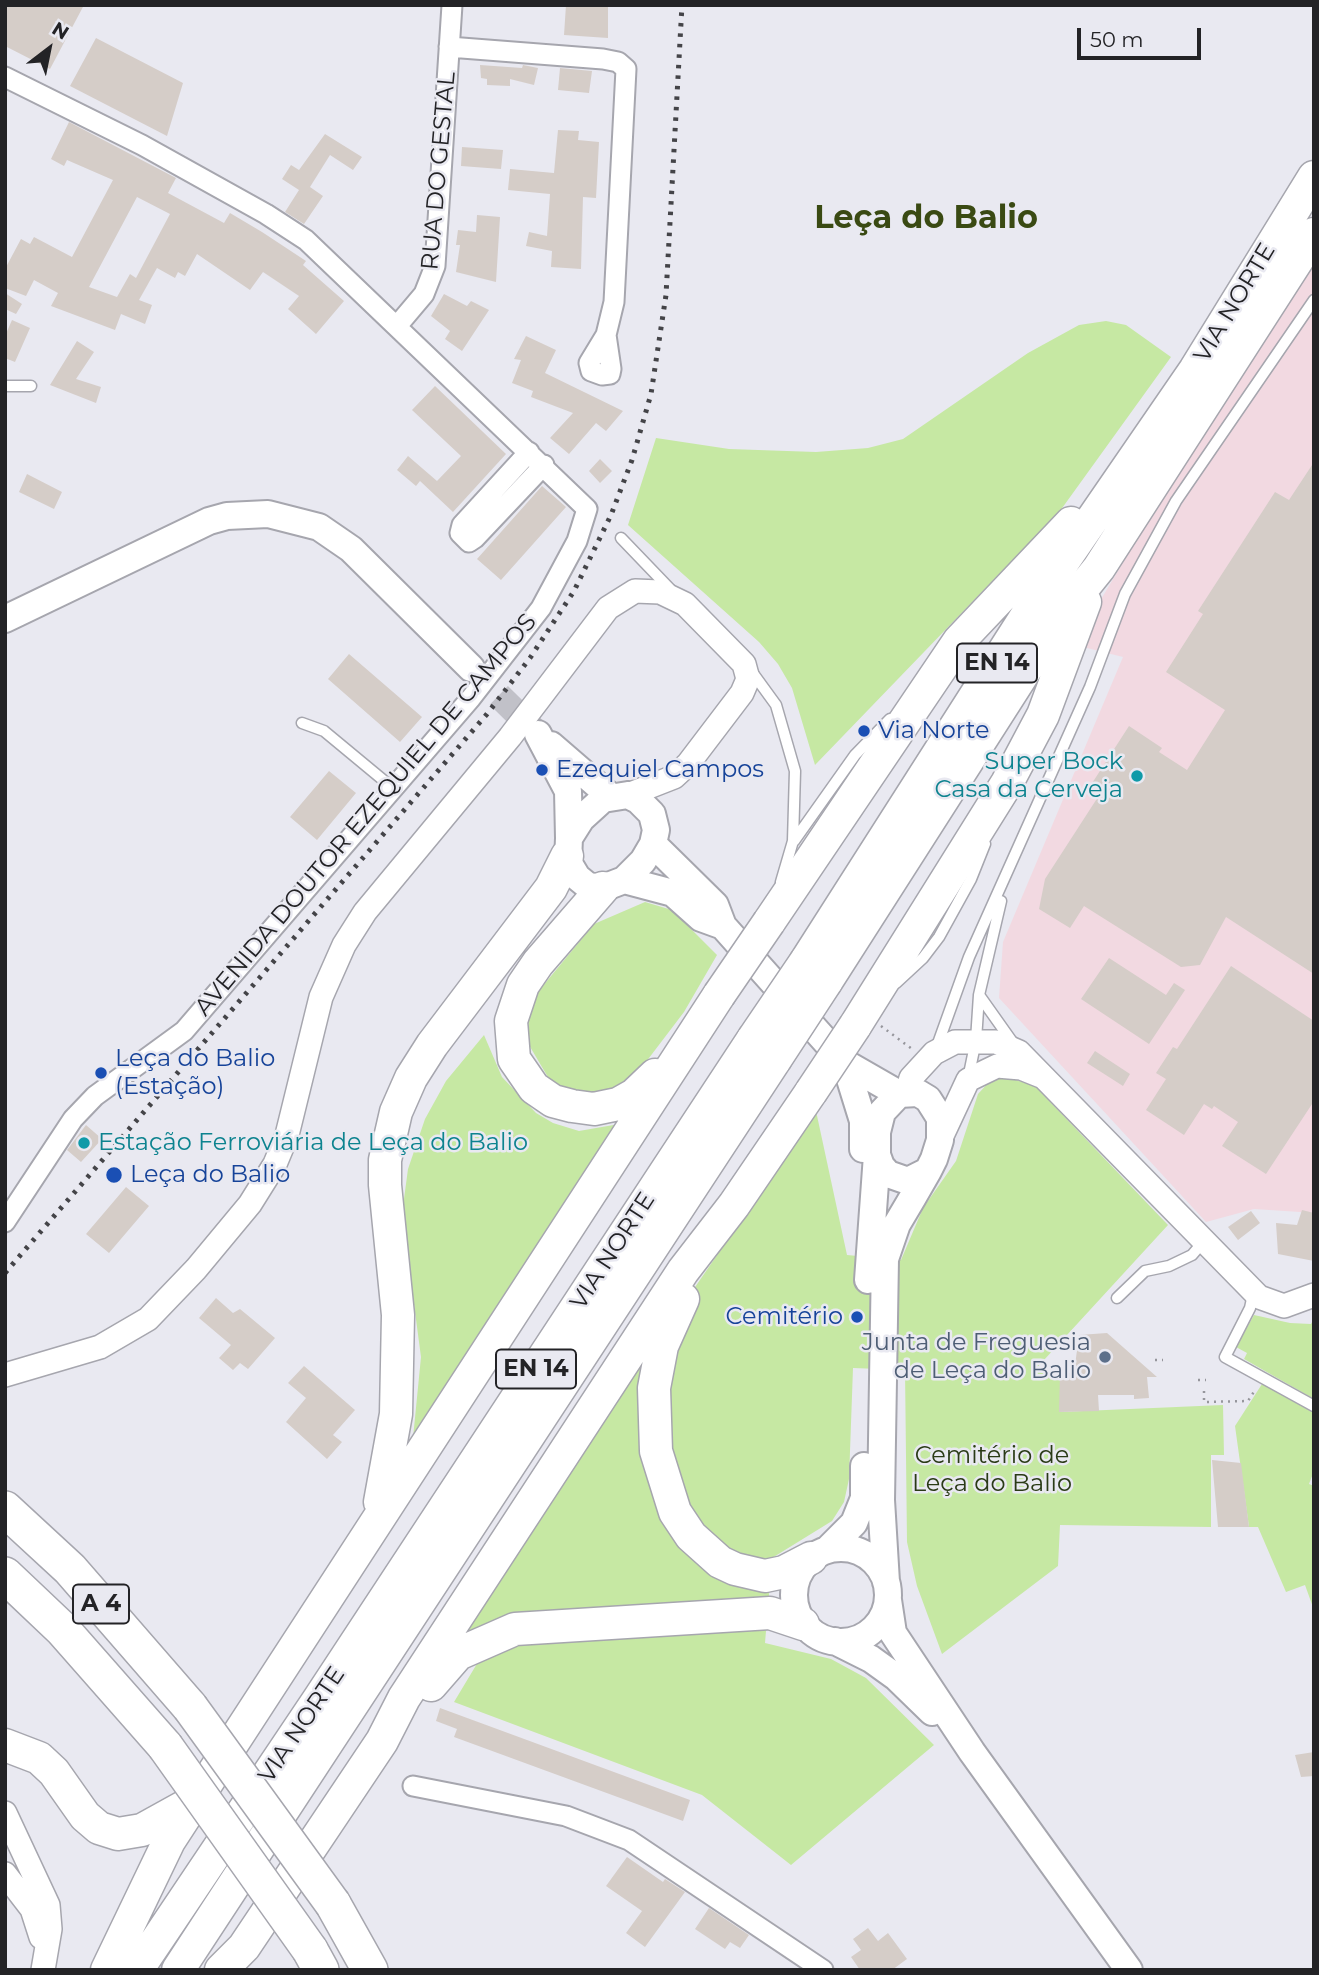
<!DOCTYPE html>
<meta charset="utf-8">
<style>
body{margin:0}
#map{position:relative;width:1319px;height:1975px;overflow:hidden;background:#e9e9f1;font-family:Montserrat,sans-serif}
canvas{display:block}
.frame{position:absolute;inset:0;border:7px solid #232326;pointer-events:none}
.north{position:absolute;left:14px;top:14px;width:70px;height:70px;-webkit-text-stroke:5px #e9e9f1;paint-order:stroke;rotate:32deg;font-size:19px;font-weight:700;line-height:28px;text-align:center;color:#232326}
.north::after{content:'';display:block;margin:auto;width:24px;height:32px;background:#232326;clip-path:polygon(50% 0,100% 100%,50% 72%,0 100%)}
.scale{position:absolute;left:1077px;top:28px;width:124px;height:32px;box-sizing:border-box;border:4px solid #232326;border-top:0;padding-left:9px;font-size:21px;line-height:24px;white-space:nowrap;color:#232326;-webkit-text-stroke:5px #e9e9f1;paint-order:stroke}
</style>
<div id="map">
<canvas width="1319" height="1975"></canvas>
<div class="frame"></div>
<div class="north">N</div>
<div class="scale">50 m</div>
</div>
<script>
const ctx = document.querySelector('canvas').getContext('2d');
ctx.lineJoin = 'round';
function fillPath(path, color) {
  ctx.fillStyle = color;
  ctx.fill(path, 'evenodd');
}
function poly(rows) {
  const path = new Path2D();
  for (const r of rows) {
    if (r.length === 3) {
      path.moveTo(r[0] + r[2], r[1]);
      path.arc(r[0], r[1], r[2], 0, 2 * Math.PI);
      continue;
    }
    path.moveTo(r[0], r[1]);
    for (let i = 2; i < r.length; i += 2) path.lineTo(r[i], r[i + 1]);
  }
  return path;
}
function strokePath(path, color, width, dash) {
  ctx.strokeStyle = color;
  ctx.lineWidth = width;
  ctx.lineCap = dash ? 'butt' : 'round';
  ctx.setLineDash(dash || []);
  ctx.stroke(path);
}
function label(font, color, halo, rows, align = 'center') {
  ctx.font = font + ' Montserrat,sans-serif';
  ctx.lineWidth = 5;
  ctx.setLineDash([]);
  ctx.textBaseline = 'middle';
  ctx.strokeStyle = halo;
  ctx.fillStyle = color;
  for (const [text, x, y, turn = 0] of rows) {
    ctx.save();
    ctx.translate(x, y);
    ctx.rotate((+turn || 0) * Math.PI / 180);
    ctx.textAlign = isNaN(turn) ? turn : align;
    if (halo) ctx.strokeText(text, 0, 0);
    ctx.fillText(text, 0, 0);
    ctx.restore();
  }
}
fillPath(poly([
 [1314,255,1314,1217,1300,1212,1254,1209,1206,1222,999,998,1003,942,1123,657,1083,647,1097,606,1227,388]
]), '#f2d9e1');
fillPath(poly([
 [1106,321,1126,325,1171,357,1060,511,815,765,792,688,778,664,759,642,628,525,656,438,729,449,816,452,868,448,903,439,1028,353,1079,325],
 [645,902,672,910,717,955,684,1012,633,1079,618,1089,593,1095,570,1092,552,1084,529,1045,528,1018,537,993,594,924],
 [484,1035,502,1077,536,1113,553,1123,579,1131,625,1123,413,1438,421,1357,402,1214,408,1169,425,1119,446,1081],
 [1006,1077,1035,1086,1168,1225,1033,1372,1060,1373,1060,1412,1223,1405,1224,1455,1211,1455,1211,1527,1060,1525,1058,1566,942,1654,917,1586,907,1542,905,1370,853,1368,849,1479,844,1502,832,1521,772,1558,765,1643,831,1659,866,1678,934,1745,791,1865,702,1795,454,1702,502,1622,454,1638,816,1111,847,1255,901,1260,923,1208,956,1161,978,1094,989,1082],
 [1254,1315,1290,1323,1311,1324,1314,1318,1314,1399,1244,1359,1247,1353,1236,1347],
 [1262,1384,1314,1413,1314,1471,1309,1484,1314,1486,1314,1610,1305,1585,1286,1592,1258,1527,1249,1527,1235,1426]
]), '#c6e8a3');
fillPath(poly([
 [5,5,84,5,50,69,5,46],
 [566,5,608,5,608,38,564,35],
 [96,38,183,83,167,136,70,86],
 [480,65,522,68,523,65,538,68,534,85,510,79,510,86,487,85,487,79,481,78],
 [560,68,592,71,589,93,558,90],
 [69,122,176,178,168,193,224,223,230,213,262,232,306,261,303,265,344,301,316,334,288,309,299,296,263,272,250,290,197,254,185,276,178,272,175,278,157,268,139,300,152,305,145,324,121,314,115,330,51,306,58,293,34,280,26,296,5,288,5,269,21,239,30,244,34,237,72,257,113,180,67,160,64,166,51,159],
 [137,197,170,214,136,278,130,274,117,297,89,287],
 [558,130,579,131,578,140,599,142,596,198,583,197,581,269,551,267,552,251,526,246,529,232,547,236,550,194,508,190,510,169,554,173],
 [325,134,362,157,353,170,330,155,310,187,323,196,304,224,285,212,299,190,282,179,291,165,299,170],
 [462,147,503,150,501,169,461,166],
 [477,215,500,217,496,282,456,272,460,245,456,245,458,230,476,232],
 [5,293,22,304,16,314,5,309],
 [444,294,467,306,471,301,489,310,462,351,445,339,450,331,431,316],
 [12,320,30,328,15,362,5,358,5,336],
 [526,336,556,350,545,373,623,411,606,431,596,423,569,454,550,438,573,413,531,397,533,391,512,383,521,360,514,359],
 [77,341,94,352,76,379,101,387,96,403,50,385],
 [435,386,506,454,453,512,420,481,416,486,397,470,408,456,437,481,461,456,412,410],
 [600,459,612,471,600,483,589,471],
 [1314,462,1314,974,1226,917,1200,965,1181,967,1084,906,1070,928,1039,909,1045,879,1098,797,1087,791,1129,726,1162,748,1159,752,1187,770,1225,710,1166,672,1203,614,1198,611,1275,492,1289,500],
 [27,474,62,492,54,509,19,492],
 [542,486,566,507,501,580,477,559],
 [349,654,422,717,400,742,328,679],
 [329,771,356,793,317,840,290,817],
 [1109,958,1166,995,1174,983,1185,990,1149,1044,1081,999],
 [1231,966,1314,1021,1314,1101,1266,1174,1222,1146,1238,1122,1214,1106,1212,1109,1204,1104,1184,1135,1146,1110,1166,1079,1156,1073,1173,1047,1177,1049],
 [1095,1051,1130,1074,1123,1086,1087,1063],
 [86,1125,102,1139,81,1162,67,1150],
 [126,1187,149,1206,109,1253,86,1234],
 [1302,1210,1314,1213,1314,1261,1278,1254,1276,1223,1297,1225],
 [1251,1211,1260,1223,1238,1240,1228,1227],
 [216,1298,233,1313,240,1309,275,1338,248,1369,240,1363,233,1370,219,1358,231,1345,199,1318],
 [1107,1333,1157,1377,1147,1377,1149,1398,1134,1399,1134,1395,1098,1395,1099,1411,1059,1412,1060,1373,1074,1373,1079,1335],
 [304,1366,355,1410,333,1435,342,1442,327,1459,286,1422,306,1398,288,1383],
 [1212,1460,1241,1463,1249,1527,1218,1527],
 [440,1708,690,1800,683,1821,454,1737,457,1729,436,1721],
 [1314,1752,1314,1776,1301,1777,1295,1755],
 [627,1857,663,1882,665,1879,685,1892,645,1947,626,1933,642,1911,606,1886],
 [709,1908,749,1935,740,1948,730,1942,725,1949,695,1929],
 [868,1928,878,1941,888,1933,907,1959,892,1970,860,1970,851,1957,861,1950,853,1939]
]), '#d5cdc8');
strokePath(poly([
 [471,668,538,734]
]), '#c1c1c8', 26, [26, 13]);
const service = poly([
 [5,386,31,386],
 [621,538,670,589],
 [752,672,776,705,795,771,793,841,781,882],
 [302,723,324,731,394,789],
 [794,841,855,755,890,719],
 [896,983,923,958,939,937,971,879,985,844],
 [979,995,1013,1043],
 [936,1049,969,957,1090,687,1125,594,1176,501,1314,300],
 [968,1079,976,1040,979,995,1001,901],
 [1253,1294,1250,1308,1225,1357,1314,1406],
 [1117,1298,1145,1271,1169,1266,1192,1255,1204,1241]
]);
const minor = poly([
 [449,47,603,59,618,62,626,69,614,302,606,335,589,363,591,371,602,375,610,374,611,369,606,335],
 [5,77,142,145,266,214,306,240,587,509,577,541,541,608,471,698,184,1031,95,1096,73,1119,5,1222],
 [397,326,424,294,435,266,452,5],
 [529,452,462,525,460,533,469,542,475,538,544,465],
 [413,1786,566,1816,629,1840,823,1970]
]);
const tertiary = poly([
 [907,1092,911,1078,934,1053,955,1042,996,1042,1019,1052,1259,1297,1284,1306,1314,1295],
 [940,1140,968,1080,997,1066,1021,1068,1041,1076],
 [5,1375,100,1347,148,1319,196,1269,250,1204,275,1164,287,1135,321,997,344,945,365,912,510,737,608,608,635,591,660,592,685,604,744,664,748,679,742,693,688,764,674,777,628,795],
 [5,1813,48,1905,50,1929,43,1970],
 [5,1874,32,1909,41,1937]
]);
const secondary = poly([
 [5,619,209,521,227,516,268,514,319,527,351,549,471,668],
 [538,734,568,791,569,838],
 [551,745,610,796],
 [628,795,638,800,652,814,656,830,653,844,643,861,624,880,603,888,588,886,577,877,568,862,569,838,581,819,603,799,628,795],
 [653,844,715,905,723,926,845,1063,899,1094],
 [624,880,673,893,701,918,723,926],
 [845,1063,863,1121,863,1149],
 [868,1280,877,1155],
 [841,1595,47],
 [828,1549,854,1523,864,1498,864,1466],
 [886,1582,881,1500,885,1259,897,1224,913,1197,928,1171,934,1159,940,1140,940,1118,928,1099,918,1093,899,1094,882,1112,877,1132,877,1155,881,1166,888,1174,908,1181,928,1171],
 [888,1600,893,1633,972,1752,1129,1970],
 [835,1641,871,1659,896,1677,932,1712]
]);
const trunk = poly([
 [603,888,538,963,523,985,511,1021,514,1059,534,1088,553,1101,572,1106,594,1109,618,1104,634,1095,655,1075],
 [769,922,959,641,1071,523],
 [806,961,1034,604,1195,370,1314,177],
 [826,982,1058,619,1099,568,1314,234],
 [855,1026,1007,783,1043,715,1085,602],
 [683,1299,662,1346,654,1388,656,1451,675,1512,691,1536,720,1562,735,1569,765,1576,784,1572,811,1558],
 [380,1502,396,1414,398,1315,385,1185,385,1160,396,1112,411,1078,432,1045,551,888,567,856],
 [431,1685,458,1654,515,1629,770,1613,803,1624],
 [5,1745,39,1758,54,1772,85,1816,99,1828,118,1834,142,1830,189,1804],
 [107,1970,169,1841,719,995],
 [137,1970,319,1699,753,1039],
 [178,1970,775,1060],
 [221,1970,244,1947,382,1741,404,1698,683,1271,734,1205,811,1092]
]);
const motorway = poly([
 [5,1509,70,1569,190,1707],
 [5,1575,62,1629,165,1746],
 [333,1904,370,1970],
 [310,1950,321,1970]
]);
strokePath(service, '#a6a6ae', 13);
strokePath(minor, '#a6a6ae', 23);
strokePath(tertiary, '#a6a6ae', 26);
strokePath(secondary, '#a6a6ae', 30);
strokePath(trunk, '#a6a6ae', 35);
strokePath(motorway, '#a6a6ae', 38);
strokePath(poly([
 [881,1026,912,1049],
 [1155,1360,1163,1360],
 [1198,1380,1206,1380],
 [1204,1391,1204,1402,1248,1401,1255,1390]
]), '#96969c', 2.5, [2, 5]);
strokePath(service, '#fff', 10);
strokePath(minor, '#fff', 19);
strokePath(tertiary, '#fff', 23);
strokePath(secondary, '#fff', 26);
strokePath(trunk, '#fff', 32);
strokePath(motorway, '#fff', 35);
strokePath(poly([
 [5,1273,487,714,530,658,574,591,611,515,632,460,651,394,666,295,682,5]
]), '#444448', 5, [3.5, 7]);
const trunkBridge = poly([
 [719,995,769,922],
 [753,1039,806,961],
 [775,1060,826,982],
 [811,1092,855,1026]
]);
const motorwayBridge = poly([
 [190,1707,333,1904],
 [165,1746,310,1950]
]);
strokePath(trunkBridge, '#a6a6ae', 35, []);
strokePath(motorwayBridge, '#a6a6ae', 38, []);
strokePath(trunkBridge, '#fff', 32);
strokePath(motorwayBridge, '#fff', 35);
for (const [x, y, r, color] of [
 [864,731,7,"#1a4fb4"],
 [542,770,7,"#1a4fb4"],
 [1137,776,7,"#0f9aa8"],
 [101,1073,7,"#1a4fb4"],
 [84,1143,7,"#0f9aa8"],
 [114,1175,9,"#1a4fb4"],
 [857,1317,7,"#1a4fb4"],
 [1105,1357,7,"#5c6f8a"]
]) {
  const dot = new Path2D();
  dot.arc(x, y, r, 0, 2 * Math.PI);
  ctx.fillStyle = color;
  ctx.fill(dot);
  strokePath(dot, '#e9e9f1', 2.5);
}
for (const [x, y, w] of [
 [997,663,80],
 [536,1369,80],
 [101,1604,56]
]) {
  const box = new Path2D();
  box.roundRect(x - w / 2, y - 19.5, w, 39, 5);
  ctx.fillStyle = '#e9e9f1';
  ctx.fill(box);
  strokePath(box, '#232326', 2);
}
label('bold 23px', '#232326', null, [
 ["EN 14",997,663],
 ["EN 14",536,1369],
 ["A 4",101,1604]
]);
label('24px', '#232326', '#e9e9f1', [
 ["RUA DO GESTAL",439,171,-85],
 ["VIA NORTE",1235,303,-59],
 ["AVENIDA DOUTOR EZEQUIEL DE CAMPOS",366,815,-50],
 ["VIA NORTE",613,1251,-57],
 ["VIA NORTE",302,1725,-56]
]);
label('24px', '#164399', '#e9e9f1', [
 ["Via Norte",878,731],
 ["Ezequiel Campos",556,770],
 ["Leça do Balio",115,1059],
 ["(Estação)",115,1087],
 ["Leça do Balio",130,1175],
 ["Cemitério",843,1317,"right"]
], 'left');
label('24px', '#0d838f', '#e9e9f1', [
 ["Super Bock",1123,762],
 ["Casa da Cerveja",1123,790],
 ["Estação Ferroviária de Leça do Balio",98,1143,"left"]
], 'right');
label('24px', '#4e5e75', '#e9e9f1', [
 ["Junta de Freguesia",1091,1343],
 ["de Leça do Balio",1091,1371]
], 'right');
label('24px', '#2a3b16', '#e9e9f1', [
 ["Cemitério de",992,1456],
 ["Leça do Balio",992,1484]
]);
label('bold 32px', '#3a4a13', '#e9e9f1', [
 ["Leça do Balio",926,219]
]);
</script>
